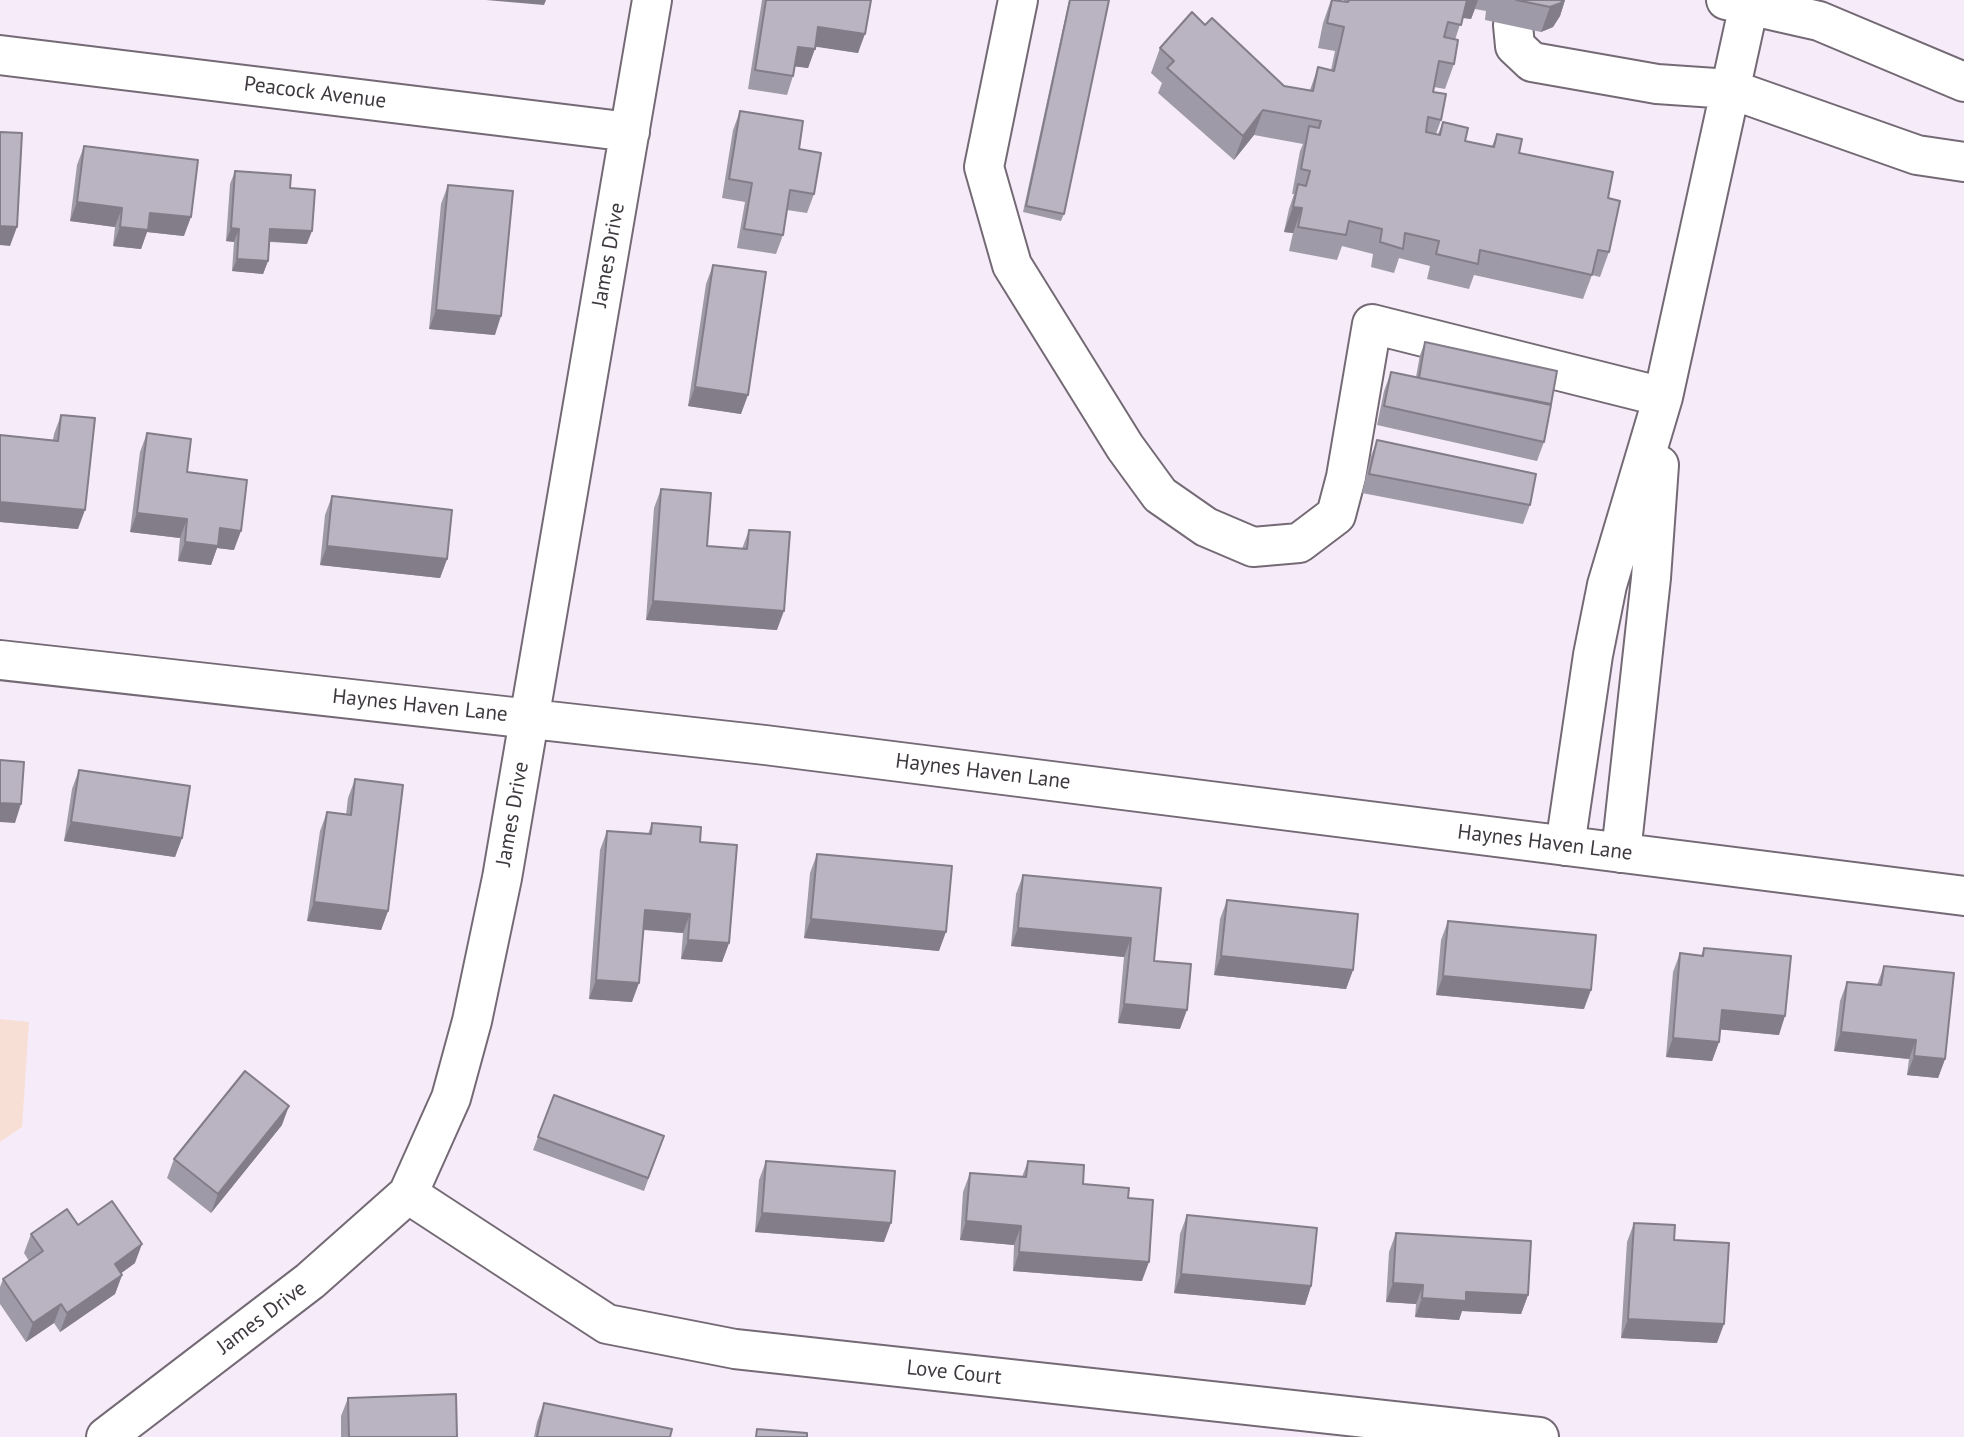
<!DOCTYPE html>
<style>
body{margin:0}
canvas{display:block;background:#f6ebf8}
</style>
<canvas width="1964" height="1437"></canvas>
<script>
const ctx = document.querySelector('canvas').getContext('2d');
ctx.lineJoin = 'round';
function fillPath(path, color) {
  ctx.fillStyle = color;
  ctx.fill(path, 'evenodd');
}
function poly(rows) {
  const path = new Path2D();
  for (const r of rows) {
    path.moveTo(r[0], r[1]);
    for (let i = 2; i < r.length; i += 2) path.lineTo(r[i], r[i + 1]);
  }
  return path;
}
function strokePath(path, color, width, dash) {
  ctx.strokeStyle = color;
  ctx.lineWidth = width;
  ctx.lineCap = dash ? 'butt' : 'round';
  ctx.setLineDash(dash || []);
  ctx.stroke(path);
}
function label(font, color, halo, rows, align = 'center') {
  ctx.font = font + ' "PT Sans",sans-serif';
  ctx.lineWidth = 5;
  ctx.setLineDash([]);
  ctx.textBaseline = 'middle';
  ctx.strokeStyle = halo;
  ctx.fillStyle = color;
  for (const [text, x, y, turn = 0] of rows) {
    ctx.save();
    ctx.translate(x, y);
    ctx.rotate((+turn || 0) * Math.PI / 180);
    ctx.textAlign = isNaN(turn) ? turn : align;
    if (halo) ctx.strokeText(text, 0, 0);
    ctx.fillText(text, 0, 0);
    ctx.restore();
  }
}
fillPath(poly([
 [0,1019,29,1022,22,1127,0,1142]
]), '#f8dfd6');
const minor = poly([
 [1018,0,984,167,1012,265,1125,447,1160,495,1206,527,1253,547,1299,543,1336,515,1346,477,1372,324,1663,397],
 [1726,0,1819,21,1964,82],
 [1513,25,1515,46,1532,62,1657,84,1730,89,1917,155,1964,162],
 [0,55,630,132],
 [0,660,765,745,1964,896],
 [1565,846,1593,655,1607,585,1663,397,1750,0],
 [1621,853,1651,578,1659,465],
 [408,1194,607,1324,735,1349,1539,1437],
 [106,1437,310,1281,408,1194,451,1098,472,1021,502,878,652,0]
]);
strokePath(minor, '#746a75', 42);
strokePath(minor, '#fff', 38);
fillPath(poly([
 [762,0,871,0,858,53,815,46,808,68,795,66,793,76,787,95,748,89],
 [1069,0,1109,0,1064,214,1061,221,1023,212],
 [1331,0,1344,1,1344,0,1565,0,1560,16,1553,27,1541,32,1485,20,1486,11,1475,9,1471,19,1462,18,1455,40,1454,64,1445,89,1434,87,1433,92,1441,120,1436,134,1438,134,1443,122,1465,141,1492,146,1497,134,1519,153,1608,198,1609,252,1600,277,1592,275,1583,299,1474,275,1469,289,1427,279,1430,266,1399,258,1394,273,1371,267,1373,254,1342,246,1337,260,1289,251,1293,233,1284,232,1289,209,1294,194,1292,194,1300,151,1303,144,1254,135,1234,160,1158,93,1162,83,1151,73,1160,48,1205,25,1284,86,1310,90,1318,67,1331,70,1335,51,1318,48,1323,23],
 [740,111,799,149,814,194,807,213,787,210,783,235,776,254,737,248,745,202,722,198,733,130],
 [84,146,184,236,147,232,141,249,113,246,115,227,70,221,77,165],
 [235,171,307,244,270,242,268,261,263,274,232,271,234,242,226,241,230,184],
 [448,185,495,335,429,329,441,204],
 [713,265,741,414,688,406,706,284],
 [1425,342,1544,442,1537,461,1377,425,1384,391,1391,372,1416,377,1420,355],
 [61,415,78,529,0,522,0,435,53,440,54,434],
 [147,433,187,472,234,550,217,548,211,565,178,561,180,538,130,532,140,452],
 [1377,440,1530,505,1523,524,1362,493,1370,459],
 [661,489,707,546,742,549,749,530,777,630,646,620,654,508],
 [332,496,447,559,440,578,320,565,325,515],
 [79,770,182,838,175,857,64,841,72,789],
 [355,779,388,911,381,930,307,921,320,831,327,812,346,815,348,798],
 [652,823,700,842,729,943,722,962,681,959,683,933,643,930,632,1002,589,999,600,850,607,831,648,834],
 [817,854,939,951,804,938,810,873],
 [1023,875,1161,888,1154,961,1180,1029,1118,1023,1124,957,1011,946,1016,894],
 [1227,900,1353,970,1346,989,1214,975,1220,919],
 [1448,921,1584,1009,1436,995,1441,940],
 [1704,948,1779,1035,1720,1029,1719,1042,1712,1061,1666,1057,1673,972,1680,953,1701,956],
 [1884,966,1945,1059,1938,1078,1907,1075,1909,1059,1834,1051,1840,1001,1847,982,1877,985],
 [554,1095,664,1136,644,1191,533,1150],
 [282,1125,211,1213,167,1178,174,1159],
 [766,1161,884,1242,755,1232,759,1180],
 [1028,1161,1083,1184,1128,1198,1142,1281,1013,1271,1014,1245,960,1240,963,1192,970,1173,1022,1177],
 [1187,1215,1311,1286,1305,1305,1174,1293,1180,1234],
 [1634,1223,1674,1240,1717,1343,1621,1338,1627,1242],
 [78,1225,135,1263,121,1273,122,1275,115,1294,60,1332,54,1323,26,1342,0,1304,0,1287,3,1279,29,1261,24,1253,31,1234],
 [1396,1233,1528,1295,1521,1314,1462,1311,1459,1320,1415,1317,1416,1304,1386,1302,1389,1252],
 [348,1398,457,1437,341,1437,341,1416],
 [544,1403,670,1437,534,1437,537,1422]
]), '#9f9aa7');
fillPath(poly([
 [486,0,546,0,544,5],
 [1466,0,1478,0,1471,19,1459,17],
 [1563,0,1565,0,1560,16,1553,27,1541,32,1550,7],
 [818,27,865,34,858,53,811,46],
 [798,47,815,49,808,68,791,66],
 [1263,110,1254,135,1234,160,1243,136],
 [77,202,122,208,115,227,70,221],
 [1293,207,1302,208,1293,233,1284,232],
 [150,213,191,217,184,236,147,232,141,249,113,246,120,227],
 [0,226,17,227,10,246,0,245],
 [231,228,239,229,234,242,226,241],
 [270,229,312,231,307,244,266,241],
 [237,259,268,261,263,274,232,271],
 [436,310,501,316,495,335,429,329],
 [695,387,748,395,741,414,688,406],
 [0,502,85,510,78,529,0,522],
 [137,513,187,519,180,538,130,532],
 [220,528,241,531,234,550,217,548,211,565,178,561,185,542],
 [327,546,447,559,440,578,320,565],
 [653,601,784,611,777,630,646,620],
 [0,803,21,804,15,823,0,822],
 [71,822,182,838,175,857,64,841],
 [314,902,388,911,381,930,307,921],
 [645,910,690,914,683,933,638,929],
 [811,919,946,932,939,951,804,938],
 [1018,928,1131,938,1124,957,1011,946],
 [688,940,729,943,722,962,681,959],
 [1221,956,1353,970,1346,989,1214,975],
 [1443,976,1591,990,1584,1009,1436,995],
 [596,980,639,983,632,1002,589,999],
 [1124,1004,1187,1010,1180,1029,1118,1023],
 [1722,1010,1785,1016,1779,1035,1715,1029],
 [1841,1032,1916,1040,1909,1059,1834,1051],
 [1673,1038,1719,1042,1712,1061,1666,1057],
 [1914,1056,1945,1059,1938,1078,1907,1075],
 [289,1106,282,1125,211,1213,218,1194],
 [762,1213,891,1223,884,1242,755,1232],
 [966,1221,1021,1226,1014,1245,960,1240],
 [142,1244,135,1263,108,1283,115,1264],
 [1019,1252,1149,1262,1142,1281,1013,1271],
 [1181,1274,1311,1286,1305,1305,1174,1293],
 [122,1275,115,1294,60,1332,67,1313],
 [1393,1283,1423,1285,1416,1304,1386,1302],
 [1466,1292,1528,1295,1521,1314,1462,1311,1459,1320,1415,1317,1422,1298],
 [61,1304,54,1323,26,1342,33,1323],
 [1628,1319,1724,1324,1717,1343,1621,1338]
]), '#827d88');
const building = poly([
 [766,0,871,0,865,34,818,27,815,49,798,47,793,76,755,70,766,0],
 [1070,0,1109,0,1064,214,1026,206,1070,0],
 [1332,0,1348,2,1349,0,1467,0,1461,25,1448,22,1444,37,1458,40,1454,64,1439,61,1433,92,1446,94,1441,120,1428,117,1426,132,1440,135,1443,122,1468,128,1465,141,1494,147,1497,134,1522,139,1519,153,1613,172,1608,198,1620,201,1609,252,1598,250,1592,275,1480,250,1478,264,1436,254,1439,241,1405,233,1403,249,1380,242,1382,229,1349,221,1346,235,1298,227,1302,208,1293,207,1298,184,1306,186,1310,171,1301,169,1309,126,1319,128,1321,121,1263,110,1243,136,1167,68,1174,61,1160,48,1192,12,1205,25,1212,18,1284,86,1313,91,1318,67,1334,71,1344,27,1327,23,1332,0],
 [1516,0,1563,0,1561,3,1550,7,1516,0],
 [740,111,803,121,799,149,821,153,814,194,790,190,783,235,744,229,752,183,729,179,740,111],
 [0,132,22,133,17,227,0,226,0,132],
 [84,146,198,160,191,217,150,213,148,230,120,227,122,208,77,202,84,146],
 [235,171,291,175,290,188,315,190,312,231,270,229,268,261,237,259,239,229,231,228,235,171],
 [448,185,513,191,501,316,436,310,448,185],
 [713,265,766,272,748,395,695,387,713,265],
 [1425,342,1557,371,1551,404,1419,378,1425,342],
 [1391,372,1551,405,1544,442,1384,406,1391,372],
 [61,415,95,418,85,510,0,502,0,435,58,441,61,415],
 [147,433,191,439,187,472,247,480,241,531,220,528,218,546,185,542,187,519,137,513,147,433],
 [1377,440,1536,474,1530,505,1369,474,1377,440],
 [661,489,711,493,707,546,747,549,749,530,790,532,784,611,653,601,661,489],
 [332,496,452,510,447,559,327,546,332,496],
 [0,760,24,762,21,804,0,803,0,807,0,760],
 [79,770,190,786,182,838,71,822,79,770],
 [355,779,403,785,388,911,314,902,327,812,351,815,355,779],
 [652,823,701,827,700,842,737,845,729,943,688,940,690,914,645,910,639,983,596,980,607,831,651,834,652,823],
 [817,854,952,866,946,932,811,919,817,854],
 [1023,875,1161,888,1154,961,1191,964,1187,1010,1124,1004,1131,938,1018,928,1023,875],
 [1227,900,1358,914,1353,970,1221,956,1227,900],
 [1448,921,1596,935,1591,990,1443,976,1448,921],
 [1704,948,1791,956,1785,1016,1722,1010,1719,1042,1673,1038,1680,953,1703,956,1704,948],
 [1884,966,1954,973,1945,1059,1914,1056,1916,1040,1841,1032,1847,982,1881,985,1884,966],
 [245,1071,289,1106,218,1194,174,1159,245,1071],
 [554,1095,664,1136,648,1178,538,1137,554,1095],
 [766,1161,895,1171,891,1223,762,1213,766,1161],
 [1028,1161,1084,1165,1083,1184,1129,1188,1128,1198,1153,1200,1149,1262,1019,1252,1021,1226,966,1221,970,1173,1026,1177,1028,1161],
 [112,1201,142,1244,115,1264,122,1275,67,1313,61,1304,33,1323,3,1279,43,1251,31,1234,67,1209,78,1225,112,1201],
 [1187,1215,1317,1228,1311,1286,1181,1274,1187,1215],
 [1634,1223,1675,1225,1674,1240,1729,1243,1724,1324,1628,1319,1634,1223],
 [1396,1233,1531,1241,1528,1295,1466,1292,1466,1301,1422,1298,1423,1285,1393,1283,1396,1233],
 [456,1394,457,1437,349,1437,348,1398,456,1394],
 [544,1403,672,1429,670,1437,537,1437,544,1403],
 [757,1429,807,1433,807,1437,756,1437,757,1429]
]);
fillPath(building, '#b9b3c2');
strokePath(building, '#827d88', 2);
label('21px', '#3e393f', '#fff', [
 ["Peacock Avenue",315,93,7],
 ["James Drive",609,255,-80],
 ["Haynes Haven Lane",420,706,6],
 ["Haynes Haven Lane",983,772,7],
 ["James Drive",513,814,-80],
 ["Haynes Haven Lane",1545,843,7],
 ["James Drive",262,1318,-37],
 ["Love Court",954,1373,6]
]);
</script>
